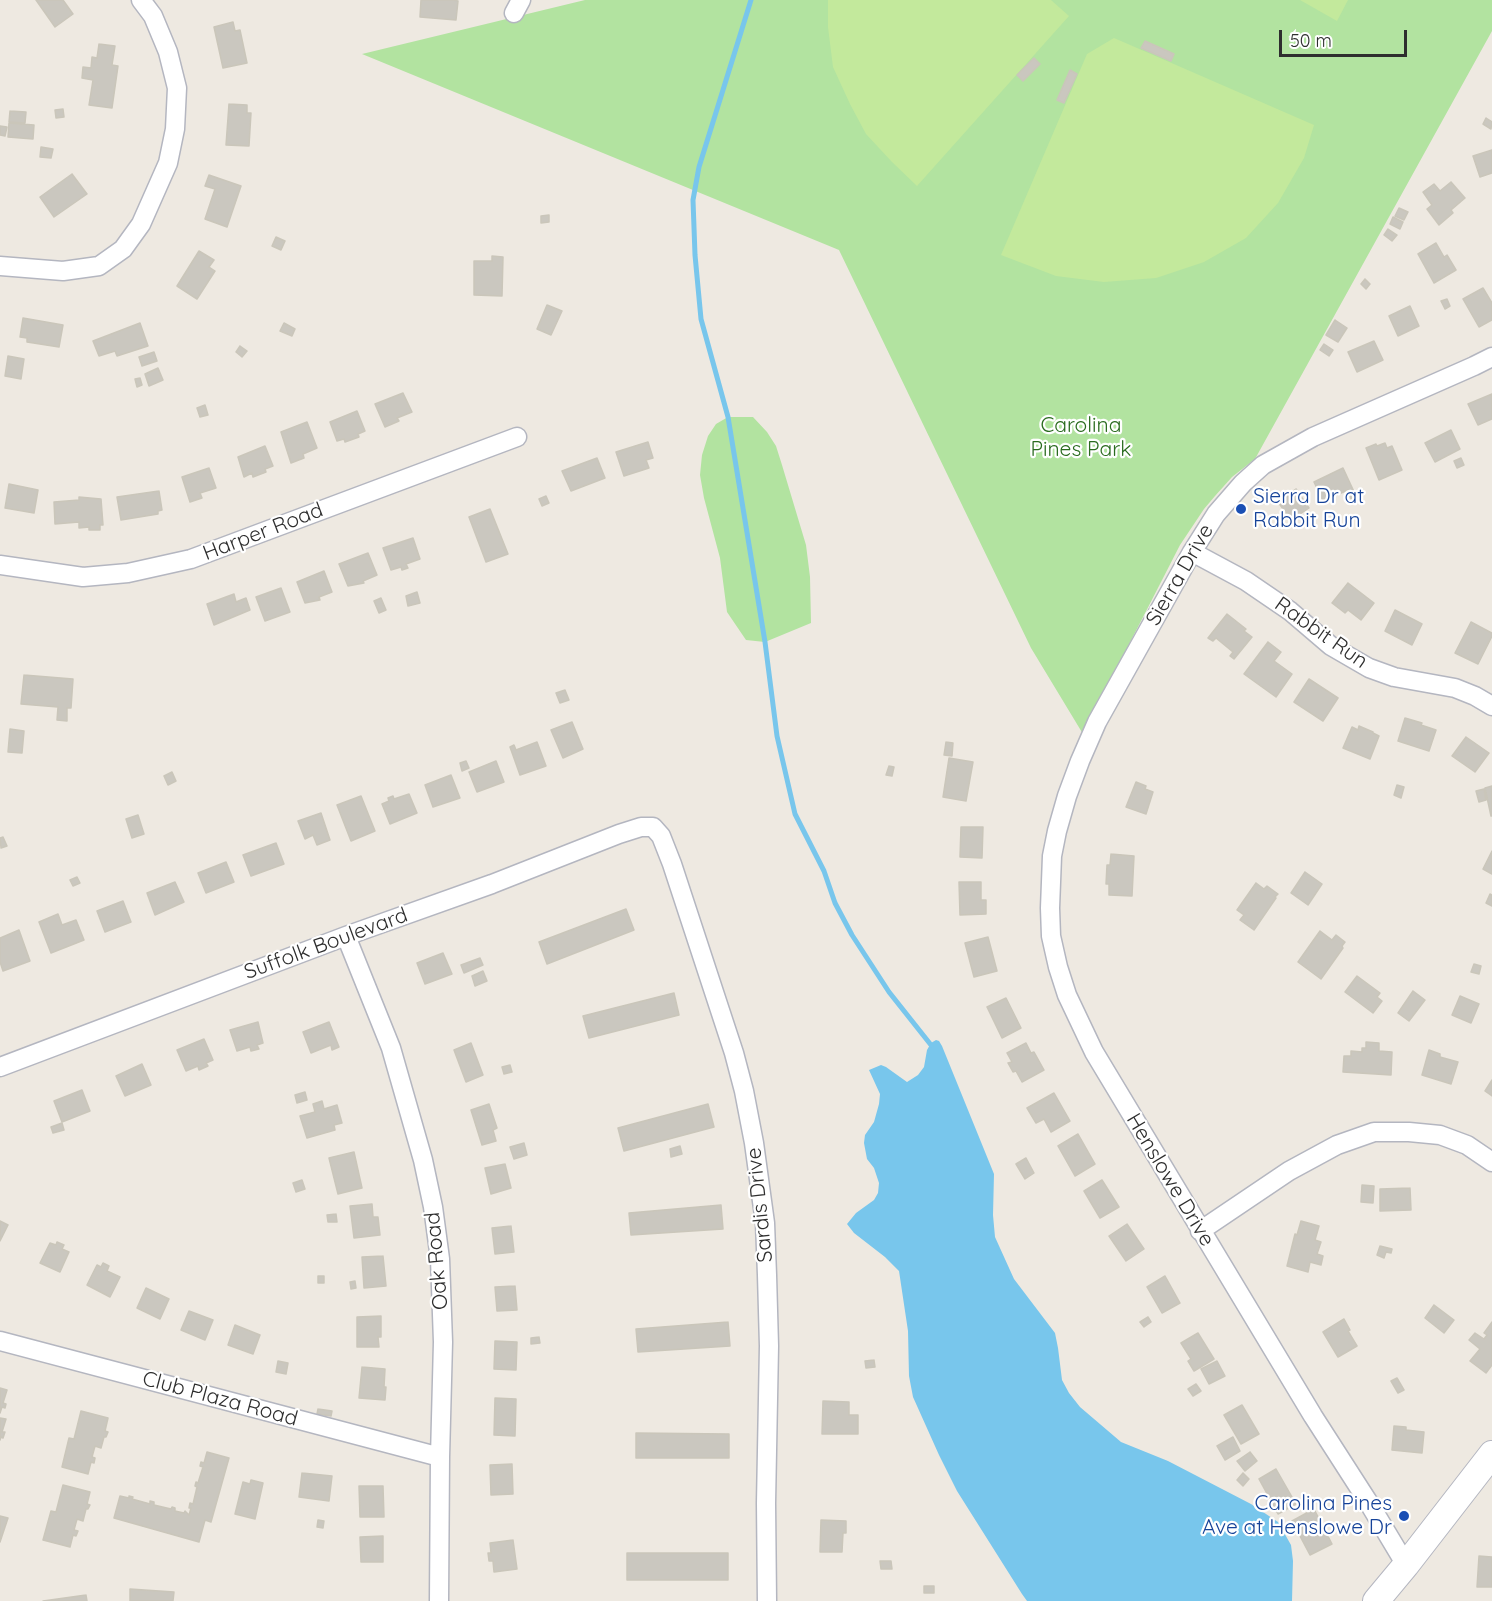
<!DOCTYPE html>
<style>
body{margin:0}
#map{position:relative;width:1492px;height:1601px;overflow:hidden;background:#eee9e1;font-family:Quicksand,sans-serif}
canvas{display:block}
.scale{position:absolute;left:1279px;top:30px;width:128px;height:27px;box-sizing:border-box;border:3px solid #2e2e2e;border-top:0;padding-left:8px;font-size:18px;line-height:21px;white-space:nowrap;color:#2e2e2e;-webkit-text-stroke:4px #fff;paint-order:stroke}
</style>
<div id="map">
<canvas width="1492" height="1601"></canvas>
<div class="scale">50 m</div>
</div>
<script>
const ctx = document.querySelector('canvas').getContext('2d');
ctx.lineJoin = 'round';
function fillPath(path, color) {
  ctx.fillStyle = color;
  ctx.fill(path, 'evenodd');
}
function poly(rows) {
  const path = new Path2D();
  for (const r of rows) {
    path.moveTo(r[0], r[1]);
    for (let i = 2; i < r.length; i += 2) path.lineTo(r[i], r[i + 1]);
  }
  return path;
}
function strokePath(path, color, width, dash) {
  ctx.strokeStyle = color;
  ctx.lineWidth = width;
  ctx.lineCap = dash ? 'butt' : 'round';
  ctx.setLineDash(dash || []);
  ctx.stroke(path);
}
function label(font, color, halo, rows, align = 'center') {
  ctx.font = font + ' Quicksand,sans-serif';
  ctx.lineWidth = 4.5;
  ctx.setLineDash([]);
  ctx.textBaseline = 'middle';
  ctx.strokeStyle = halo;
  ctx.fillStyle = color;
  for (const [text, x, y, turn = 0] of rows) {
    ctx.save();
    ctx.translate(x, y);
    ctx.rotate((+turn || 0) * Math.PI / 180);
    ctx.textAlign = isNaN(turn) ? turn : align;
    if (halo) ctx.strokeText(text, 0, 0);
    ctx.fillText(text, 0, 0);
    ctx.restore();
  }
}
fillPath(poly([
 [585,0,1492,0,1492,31,1255,459,1232,477,1215,496,1204,509,1180,545,1083,734,1031,648,839,250,362,54],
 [728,417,753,417,767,432,776,446,782,465,806,545,810,577,811,623,765,642,746,640,727,612,720,558,704,498,700,475,702,455,708,436,716,424]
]), '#b2e3a0');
fillPath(poly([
 [828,0,1051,0,1069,16,917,186,892,162,866,134,850,104,833,67,828,27],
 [1300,0,1348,0,1337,21],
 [1114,38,1314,125,1304,158,1278,203,1246,238,1204,262,1156,278,1104,282,1056,276,1001,255,1087,54]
]), '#c3e99c');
fillPath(poly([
 [936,1040,939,1041,942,1046,994,1174,993,1215,995,1237,1014,1279,1055,1333,1058,1348,1062,1380,1069,1393,1080,1407,1121,1442,1168,1461,1251,1504,1278,1522,1291,1545,1293,1561,1292,1601,1027,1601,1022,1594,957,1491,939,1455,913,1397,909,1376,908,1331,899,1271,885,1257,854,1233,847,1224,856,1213,874,1200,878,1193,879,1183,874,1168,867,1159,864,1143,865,1135,874,1122,879,1104,880,1094,869,1070,881,1065,886,1067,907,1082,918,1075,924,1067,927,1050,931,1043]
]), '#78c6ec');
strokePath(poly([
 [751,0,699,167,693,200,695,255,701,319,728,417,765,642,777,736,795,814,824,871,835,903,852,935,889,992,931,1045]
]), '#78c6ec', 5);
const building = poly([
 [36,0,63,0,73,14,55,27,36,0],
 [421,0,453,0,458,1,456,20,420,17,421,0],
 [233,22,235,31,240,30,247,63,223,68,214,27,233,22],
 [1145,41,1174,54,1171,61,1141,48,1145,41],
 [99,44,115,46,112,65,118,66,112,108,89,105,93,80,82,78,83,67,91,68,92,57,97,58,99,44],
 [1034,58,1040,64,1023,81,1017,75,1034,58],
 [1070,70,1077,74,1064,103,1057,100,1070,70],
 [229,104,247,105,247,113,251,113,249,146,226,145,229,104],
 [63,109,64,117,56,118,55,110,63,109],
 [10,111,26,112,25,123,9,122,10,111],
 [1486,118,1492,122,1491,129,1483,124,1486,118],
 [9,123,34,125,33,139,8,137,9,123],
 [0,126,7,127,5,136,0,135,0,126],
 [41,147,53,149,51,158,40,157,41,147],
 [1492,150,1492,173,1480,177,1473,156,1492,150],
 [72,174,87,194,54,217,40,197,72,174],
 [209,175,241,186,227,227,205,219,215,189,205,186,209,175],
 [1451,182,1465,198,1451,210,1453,213,1439,225,1427,209,1432,205,1423,192,1434,184,1440,191,1451,182],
 [1399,208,1408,212,1404,220,1395,216,1399,208],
 [549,215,549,222,541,223,541,216,549,215],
 [1393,217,1403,222,1400,229,1390,224,1393,217],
 [1388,229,1397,235,1392,241,1384,235,1388,229],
 [276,237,285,241,281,250,272,246,276,237],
 [1436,243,1444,257,1447,255,1456,270,1434,283,1418,254,1436,243],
 [199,251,214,260,209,267,215,271,197,299,177,286,199,251],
 [492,256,503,257,502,296,474,295,474,261,492,261,492,256],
 [1365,279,1370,284,1366,289,1361,284,1365,279],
 [1483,288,1492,303,1492,320,1479,327,1463,299,1483,288],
 [1447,299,1450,306,1445,309,1441,301,1447,299],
 [547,305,562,311,551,335,537,329,547,305],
 [1410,306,1419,326,1398,336,1389,316,1410,306],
 [23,318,63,325,59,347,27,342,27,338,20,337,23,318],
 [1335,320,1347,328,1338,342,1326,335,1335,320],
 [140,323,148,346,117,356,115,351,99,356,93,341,140,323],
 [284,323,295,329,292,336,280,331,284,323],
 [1374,341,1383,360,1357,372,1348,352,1374,341],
 [1324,344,1333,350,1329,356,1320,350,1324,344],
 [240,346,247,351,242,357,236,352,240,346],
 [154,352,157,361,142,366,139,357,154,352],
 [8,356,24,359,21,379,5,376,8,356],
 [158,368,163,380,149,386,145,374,158,368],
 [140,378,142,385,137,387,135,379,140,378],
 [403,393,412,412,397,418,399,421,385,427,375,404,403,393],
 [1492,394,1492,419,1478,425,1468,404,1492,394],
 [205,405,208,415,200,417,197,408,205,405],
 [357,411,365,431,358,434,359,437,345,442,344,439,337,441,330,422,357,411],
 [307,422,317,448,303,454,304,458,291,463,281,432,307,422],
 [1451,430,1460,449,1435,462,1425,443,1451,430],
 [648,442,653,458,646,460,649,468,624,476,616,452,648,442],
 [1385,443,1387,448,1392,446,1402,470,1379,480,1366,448,1376,444,1377,446,1385,443],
 [265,446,273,466,265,469,266,472,253,477,252,473,244,477,238,457,265,446],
 [597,458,605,478,571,491,562,471,597,458],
 [1461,458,1464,465,1457,468,1454,461,1461,458],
 [209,468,216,488,200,493,202,498,190,502,182,477,209,468],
 [1343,468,1356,496,1351,499,1348,490,1323,501,1314,482,1343,468],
 [9,484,38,490,34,513,5,508,9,484],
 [1296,489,1309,508,1291,520,1278,502,1296,489],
 [159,491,162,510,158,511,158,514,121,520,117,497,159,491],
 [546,496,549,503,542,506,539,499,546,496],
 [79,497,101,499,103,525,100,525,100,530,89,530,89,527,79,528,79,522,55,524,54,502,79,500,79,497],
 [490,509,508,554,486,562,469,517,490,509],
 [413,538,420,559,406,564,408,568,402,570,401,567,391,570,383,548,413,538],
 [368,553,377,575,363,581,364,583,348,586,339,564,368,553],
 [324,571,332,592,319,597,320,600,305,603,297,582,324,571],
 [1348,583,1374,603,1361,620,1348,610,1345,613,1332,603,1348,583],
 [281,588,290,612,265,621,256,597,281,588],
 [417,592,420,603,408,606,406,596,417,592],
 [234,594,236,602,246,598,250,610,214,625,207,604,234,594],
 [381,598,386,610,379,613,374,601,381,598],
 [1395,610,1422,624,1412,645,1385,631,1395,610],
 [1227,614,1246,629,1244,631,1252,637,1234,659,1230,656,1233,652,1216,638,1213,641,1208,638,1227,614],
 [1471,622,1492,633,1492,636,1478,664,1455,653,1471,622],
 [1268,642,1281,652,1274,661,1292,674,1276,697,1244,674,1268,642],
 [24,675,73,679,71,708,67,708,67,721,57,720,58,707,21,704,24,675],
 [1309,679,1338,698,1323,721,1294,702,1309,679],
 [565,690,569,700,560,703,556,693,565,690],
 [1405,718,1422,723,1421,725,1436,730,1429,751,1398,741,1405,718],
 [572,722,583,749,563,758,551,730,572,722],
 [1359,726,1373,732,1373,733,1379,736,1370,759,1343,748,1352,727,1358,730,1359,726],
 [10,729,24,731,22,753,8,752,10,729],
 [1466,737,1489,753,1475,772,1452,756,1466,737],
 [537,742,546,766,520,775,510,747,514,745,516,750,537,742],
 [946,742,953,743,952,756,944,755,946,742],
 [949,758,973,762,966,801,943,797,949,758],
 [466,761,469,768,462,771,460,763,466,761],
 [496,761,504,782,477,792,469,772,496,761],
 [889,766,894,767,892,776,886,775,889,766],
 [172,772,176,781,168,785,164,776,172,772],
 [451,775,460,798,433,807,425,785,451,775],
 [1136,782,1146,786,1145,789,1153,792,1146,814,1126,807,1136,782],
 [1397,785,1404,787,1401,798,1394,795,1397,785],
 [1492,786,1492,816,1491,816,1485,788,1492,786],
 [1484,789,1486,800,1479,802,1476,791,1484,789],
 [409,794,417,813,390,824,382,804,389,801,388,798,393,796,394,799,409,794],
 [361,796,375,831,351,841,337,805,361,796],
 [321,813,330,840,317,845,313,835,305,839,298,821,321,813],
 [138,815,144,834,132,838,126,819,138,815],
 [961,827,983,827,982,858,960,857,961,827],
 [3,837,7,846,1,848,0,838,3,837],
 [276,843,284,864,251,876,243,855,276,843],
 [1492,851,1492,874,1483,869,1492,851],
 [1111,854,1134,856,1132,896,1109,895,1109,884,1106,884,1107,865,1110,865,1111,854],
 [226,862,234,882,206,893,198,873,226,862],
 [1305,872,1322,884,1308,905,1291,893,1305,872],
 [77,877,80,883,73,886,70,880,77,877],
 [175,882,184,902,155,915,147,893,175,882],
 [959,882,981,882,981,900,986,900,986,914,960,915,959,882],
 [1256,883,1264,889,1267,886,1278,894,1275,897,1276,898,1254,930,1240,920,1244,915,1237,910,1256,883],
 [1490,894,1492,895,1492,906,1486,903,1490,894],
 [123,901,131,922,105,932,97,911,123,901],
 [626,909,634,930,547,964,539,942,626,909],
 [58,914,62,925,76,920,84,940,51,953,39,922,58,914],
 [19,930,30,961,3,971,0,962,0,938,19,930],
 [1320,931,1332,940,1336,935,1345,942,1342,946,1343,948,1321,979,1298,962,1320,931],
 [988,937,997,971,974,977,965,943,988,937],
 [443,953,452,974,425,984,417,963,443,953],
 [480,958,483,965,464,973,461,965,480,958],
 [1474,964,1481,966,1479,974,1471,972,1474,964],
 [483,971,487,981,475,986,472,976,483,971],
 [1357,976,1380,993,1377,997,1382,1001,1373,1013,1345,992,1357,976],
 [1413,991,1425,1000,1409,1021,1398,1013,1413,991],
 [674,993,679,1015,589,1038,583,1016,674,993],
 [1460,996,1479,1004,1471,1023,1452,1015,1460,996],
 [1006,998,1021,1028,1002,1038,987,1007,1006,998],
 [258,1022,263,1043,257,1045,259,1049,251,1051,250,1047,237,1051,230,1030,258,1022],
 [329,1022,339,1047,332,1050,331,1045,311,1053,303,1032,329,1022],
 [204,1039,213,1060,206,1063,208,1066,199,1070,198,1066,186,1071,177,1050,204,1039],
 [1366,1042,1379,1043,1379,1051,1392,1052,1391,1075,1343,1072,1344,1056,1351,1056,1351,1051,1362,1052,1362,1048,1366,1048,1366,1042],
 [471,1043,483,1075,466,1082,454,1050,471,1043],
 [1026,1043,1031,1053,1034,1052,1044,1070,1022,1082,1016,1071,1013,1072,1008,1063,1012,1062,1007,1053,1026,1043],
 [1429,1050,1440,1054,1440,1057,1458,1062,1451,1084,1422,1075,1429,1050],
 [142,1064,151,1085,125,1096,116,1076,142,1064],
 [510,1065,512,1072,504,1074,502,1067,510,1065],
 [1492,1080,1492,1096,1485,1091,1492,1080],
 [82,1090,90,1111,62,1122,54,1101,82,1090],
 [305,1092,307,1100,297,1103,295,1095,305,1092],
 [1054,1093,1070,1121,1051,1132,1044,1119,1036,1123,1027,1108,1054,1093],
 [322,1101,324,1109,337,1105,342,1123,334,1125,335,1130,307,1138,300,1116,315,1112,313,1104,322,1101],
 [489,1104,497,1128,493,1130,496,1141,482,1145,471,1110,489,1104],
 [708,1104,714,1127,624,1151,618,1128,708,1104],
 [62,1123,64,1130,53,1133,51,1127,62,1123],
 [1078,1134,1095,1164,1075,1176,1058,1146,1078,1134],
 [524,1143,527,1155,514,1159,510,1147,524,1143],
 [680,1146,682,1154,671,1157,670,1149,680,1146],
 [354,1152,362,1188,338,1194,329,1158,354,1152],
 [1026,1158,1034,1173,1025,1179,1016,1164,1026,1158],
 [505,1164,511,1188,491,1194,485,1168,505,1164],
 [302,1180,305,1189,296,1192,293,1183,302,1180],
 [1102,1180,1119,1207,1100,1218,1084,1191,1102,1180],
 [1362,1185,1374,1186,1373,1203,1361,1202,1362,1185],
 [1410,1188,1411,1210,1380,1211,1380,1189,1410,1188],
 [372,1204,373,1217,378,1217,380,1235,354,1238,350,1206,372,1204],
 [721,1205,723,1229,631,1235,629,1213,721,1205],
 [336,1214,337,1222,328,1222,327,1215,336,1214],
 [0,1221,8,1225,0,1241,0,1221],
 [1301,1221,1319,1226,1315,1240,1321,1242,1317,1254,1323,1256,1321,1265,1310,1262,1308,1272,1287,1266,1295,1234,1297,1235,1301,1221],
 [1127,1224,1144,1249,1126,1261,1109,1236,1127,1224],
 [511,1226,514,1252,495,1254,492,1228,511,1226],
 [57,1242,64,1245,62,1249,69,1252,60,1272,40,1263,50,1243,56,1245,57,1242],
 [1380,1246,1392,1249,1391,1253,1386,1252,1384,1258,1377,1255,1380,1246],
 [383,1256,386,1286,364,1288,362,1257,383,1256],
 [103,1263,109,1266,107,1271,120,1277,110,1297,87,1285,97,1265,101,1267,103,1263],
 [318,1276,324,1276,324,1283,318,1283,318,1276],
 [1165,1276,1180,1303,1162,1313,1147,1287,1165,1276],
 [355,1281,356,1288,351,1289,350,1282,355,1281],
 [515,1286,517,1310,497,1311,495,1287,515,1286],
 [146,1288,169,1299,160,1319,137,1308,146,1288],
 [1434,1305,1454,1320,1444,1333,1425,1318,1434,1305],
 [189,1311,213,1320,205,1340,181,1330,189,1311],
 [381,1316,381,1337,378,1337,379,1347,357,1347,357,1317,381,1316],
 [1148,1317,1151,1322,1144,1327,1140,1322,1148,1317],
 [1344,1319,1350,1330,1348,1331,1357,1346,1338,1357,1323,1332,1344,1319],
 [728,1322,730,1346,638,1352,636,1329,728,1322],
 [1492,1322,1492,1365,1486,1373,1470,1361,1480,1349,1469,1340,1475,1333,1484,1339,1487,1335,1484,1333,1492,1322],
 [235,1325,260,1335,253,1354,228,1345,235,1325],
 [1198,1333,1214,1359,1194,1371,1188,1361,1191,1359,1181,1343,1198,1333],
 [539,1337,540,1343,531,1344,531,1338,539,1337],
 [495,1341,517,1342,516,1370,494,1369,495,1341],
 [874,1360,875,1367,866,1368,865,1361,874,1360],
 [278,1361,288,1363,286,1374,276,1372,278,1361],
 [1217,1361,1225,1376,1209,1384,1201,1369,1217,1361],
 [362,1367,385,1369,384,1387,386,1387,385,1400,359,1398,362,1367],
 [1397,1378,1404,1390,1398,1393,1391,1381,1397,1378],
 [1196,1384,1201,1391,1193,1396,1188,1389,1196,1384],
 [0,1388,7,1390,3,1403,6,1404,5,1408,2,1407,0,1413,0,1388],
 [495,1398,516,1399,515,1436,494,1435,495,1398],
 [823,1401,849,1402,849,1415,858,1415,858,1434,822,1434,823,1401],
 [1242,1405,1259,1434,1241,1444,1224,1415,1242,1405],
 [318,1409,332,1411,331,1416,317,1414,318,1409],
 [81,1411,108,1418,105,1431,108,1432,106,1437,104,1437,101,1448,95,1446,92,1457,95,1458,94,1463,91,1462,88,1474,62,1467,69,1438,74,1439,81,1411],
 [0,1418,6,1419,2,1432,5,1432,3,1438,1,1437,0,1440,0,1418],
 [1394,1426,1406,1427,1406,1430,1424,1432,1422,1453,1392,1450,1394,1426],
 [636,1433,729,1434,729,1458,636,1458,636,1433],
 [1233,1437,1240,1451,1225,1460,1217,1446,1233,1437],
 [207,1452,229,1458,211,1522,205,1520,199,1542,114,1518,120,1496,129,1498,129,1496,133,1497,132,1499,150,1504,150,1501,154,1502,154,1505,171,1509,172,1507,175,1508,175,1511,184,1513,185,1511,189,1515,191,1508,189,1508,190,1503,193,1504,197,1487,195,1486,196,1482,198,1483,203,1467,200,1466,201,1462,204,1463,207,1452],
 [1250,1452,1257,1461,1245,1471,1237,1461,1250,1452],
 [512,1464,513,1494,491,1495,490,1465,512,1464],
 [1276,1469,1296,1504,1278,1514,1259,1479,1276,1469],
 [302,1473,332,1476,329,1501,299,1497,302,1473],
 [1243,1473,1249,1479,1243,1486,1237,1480,1243,1473],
 [251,1480,263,1483,255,1519,235,1514,243,1482,250,1484,251,1480],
 [63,1485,90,1492,87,1504,90,1505,88,1509,86,1509,83,1521,77,1519,74,1530,78,1531,76,1536,73,1535,70,1547,43,1540,51,1511,56,1512,63,1485],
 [359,1486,383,1486,384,1517,360,1517,359,1486],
 [1314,1509,1332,1544,1310,1555,1292,1521,1314,1509],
 [0,1516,8,1518,0,1542,0,1516],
 [318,1520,324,1521,323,1528,317,1527,318,1520],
 [821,1520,846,1521,846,1533,843,1533,842,1552,820,1552,821,1520],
 [383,1536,383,1562,361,1562,360,1537,383,1536],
 [513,1540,517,1569,494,1572,493,1561,489,1561,488,1553,491,1553,490,1543,513,1540],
 [627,1553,728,1553,728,1580,627,1580,627,1553],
 [1479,1556,1492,1557,1492,1587,1477,1587,1479,1556],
 [880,1561,891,1561,892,1569,881,1569,880,1561],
 [924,1586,934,1586,934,1593,924,1593,924,1586],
 [130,1589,174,1592,173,1601,130,1601,130,1589],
 [86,1595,87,1601,43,1601,86,1595]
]);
fillPath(building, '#cac7bf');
strokePath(building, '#cac6ba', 1.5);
const street = poly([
 [514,13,521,0],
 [0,266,63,271,99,266,123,249,141,224,168,163,175,129,177,88,168,52,153,16,141,0],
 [1192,552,1246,581,1290,611,1331,646,1369,668,1394,677,1455,688,1475,696,1492,706],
 [0,565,83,577,128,573,191,559,517,437],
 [346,936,391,1048,423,1160,433,1207,440,1259,443,1342,440,1457,439,1601],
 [0,1067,346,936,492,884,619,834,641,827,653,827,661,836,672,864,734,1053,744,1091,754,1143,765,1223,767,1275,769,1346,766,1503,767,1601],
 [1200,1231,1289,1171,1337,1145,1374,1132,1409,1132,1440,1135,1467,1145,1492,1162],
 [0,1341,440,1457],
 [1406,1565,1367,1500,1313,1416,1094,1052,1067,995,1058,967,1051,936,1050,908,1052,856,1057,831,1067,796,1080,761,1097,722,1192,552,1216,514,1243,483,1263,465,1313,437,1474,366,1492,357]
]);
const secondary = poly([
 [1376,1601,1406,1565,1492,1454]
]);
strokePath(street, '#b4b6c0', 21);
strokePath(secondary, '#b4b6c0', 28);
strokePath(street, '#fff', 18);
strokePath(secondary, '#fff', 26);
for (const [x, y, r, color] of [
 [1241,509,6,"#1a4fb4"],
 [1404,1516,6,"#1a4fb4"]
]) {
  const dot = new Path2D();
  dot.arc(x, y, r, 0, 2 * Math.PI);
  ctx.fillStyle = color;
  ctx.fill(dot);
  strokePath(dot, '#fff', 2);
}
label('21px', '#296b1e', '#fff', [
 ["Carolina",1081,426],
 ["Pines Park",1081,450]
]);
label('21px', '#164399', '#fff', [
 ["Sierra Dr at",1253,497],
 ["Rabbit Run",1253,521],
 ["Carolina Pines",1392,1504,"right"],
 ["Ave at Henslowe Dr",1392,1528,"right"]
], 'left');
label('21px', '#2e2e2e', '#fff', [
 ["Harper Road",263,532,-21],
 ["Sierra Drive",1180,575,-60],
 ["Rabbit Run",1321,633,35],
 ["Suffolk Boulevard",326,944,-20],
 ["Henslowe Drive",1170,1180,59],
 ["Sardis Drive",760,1205,-96],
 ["Oak Road",437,1261,-95],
 ["Club Plaza Road",220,1399,15]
]);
</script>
